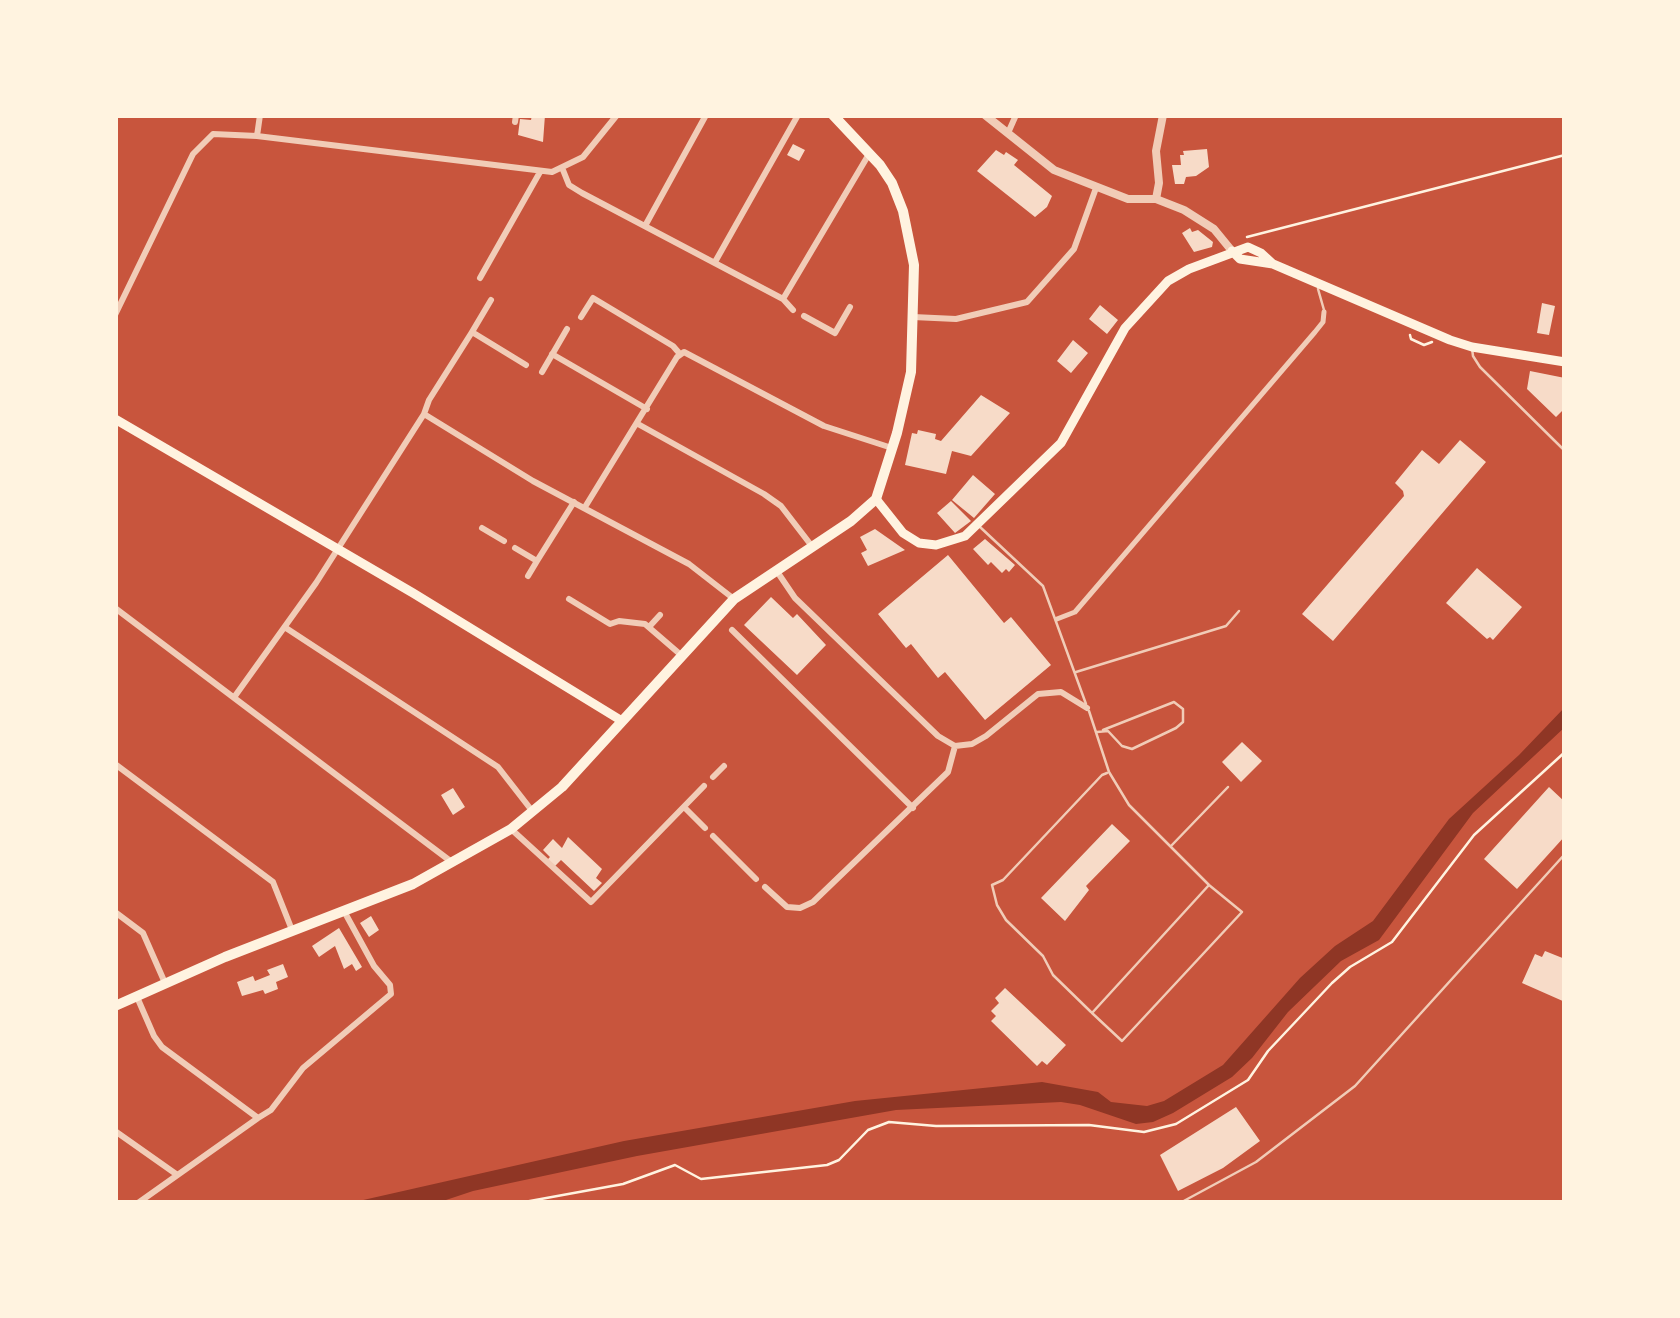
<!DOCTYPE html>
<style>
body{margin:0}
#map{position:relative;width:1680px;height:1318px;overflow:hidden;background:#c8553d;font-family:"Public Sans",sans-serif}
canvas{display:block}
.frame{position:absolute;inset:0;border:118px solid #fff3e0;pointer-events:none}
</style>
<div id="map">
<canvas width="1680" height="1318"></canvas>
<div class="frame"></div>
</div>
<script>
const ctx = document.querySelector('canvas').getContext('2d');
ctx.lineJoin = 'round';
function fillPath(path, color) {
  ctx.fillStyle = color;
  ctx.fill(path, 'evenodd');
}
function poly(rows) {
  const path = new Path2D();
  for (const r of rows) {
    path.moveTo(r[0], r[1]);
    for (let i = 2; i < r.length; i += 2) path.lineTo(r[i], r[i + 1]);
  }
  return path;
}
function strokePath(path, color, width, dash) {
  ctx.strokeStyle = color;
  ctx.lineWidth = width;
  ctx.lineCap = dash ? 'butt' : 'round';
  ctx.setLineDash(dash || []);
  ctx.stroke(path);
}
fillPath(poly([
 [1565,707,1565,727,1473,813,1379,940,1341,961,1288,1012,1252,1058,1232,1077,1173,1113,1153,1122,1136,1124,1080,1105,1061,1102,896,1110,637,1156,473,1191,437,1203,350,1203,624,1141,855,1101,1042,1082,1098,1092,1111,1102,1147,1106,1164,1101,1223,1065,1300,978,1335,946,1373,921,1449,819,1519,755]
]), '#8f3625');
fillPath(poly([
 [532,115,545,115,543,142,518,135,520,119,531,120],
 [793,144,805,150,799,161,787,155],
 [1207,149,1209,167,1196,176,1186,177,1184,184,1175,184,1172,165,1181,165,1180,155,1184,155,1183,151],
 [996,150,1004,155,1006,152,1018,160,1014,165,1052,196,1047,207,1035,217,977,171],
 [1190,228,1192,232,1198,230,1213,242,1212,247,1194,252,1182,233],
 [1542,303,1555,306,1549,335,1537,333],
 [1100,305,1118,320,1107,334,1089,319],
 [1073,340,1088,353,1071,373,1057,361],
 [1530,371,1565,378,1565,408,1556,417,1527,389],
 [981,395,1010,413,971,456,952,451,946,474,905,465,912,433,917,434,918,430,936,434,935,439,941,441],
 [1460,440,1486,462,1333,641,1302,614,1404,496,1403,491,1395,483,1422,450,1439,464],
 [973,475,995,494,974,518,952,500],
 [951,501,971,521,955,533,937,513],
 [875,529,905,550,868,566,861,553,867,550,860,537],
 [985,539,1015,565,1009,572,1006,569,1002,573,991,562,988,565,973,549],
 [948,555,1004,623,1011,617,1051,665,985,720,945,672,938,678,911,644,906,648,878,614],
 [1477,568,1522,607,1493,640,1490,637,1487,639,1446,603],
 [771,597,793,618,797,614,826,645,797,675,744,625],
 [1242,742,1262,761,1241,782,1222,762],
 [1549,787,1565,802,1565,836,1517,889,1484,859],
 [453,788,465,807,453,815,441,795],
 [1112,824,1130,841,1086,886,1089,890,1065,921,1041,898],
 [568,837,602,869,596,878,602,883,594,891,561,860,554,867,547,860,550,857,543,850,553,839,562,848],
 [371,916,379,930,369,937,360,923],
 [339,928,362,967,356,971,352,964,344,969,335,946,319,957,312,946],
 [1545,951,1565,959,1565,1002,1522,983,1535,954,1542,957],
 [283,964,288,977,276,982,278,989,265,994,263,990,242,996,237,982,253,976,255,981,270,975,267,970],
 [1005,988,1066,1045,1047,1065,1042,1061,1037,1066,991,1021,996,1016,991,1011,999,1003,995,998],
 [1236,1107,1260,1141,1223,1168,1178,1191,1160,1155]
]), '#f7dbc8');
strokePath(poly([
 [1247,237,1565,155],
 [1410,335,1411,339,1424,345,1432,342],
 [519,1203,623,1184,675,1165,701,1179,827,1165,839,1160,868,1130,889,1122,936,1126,1089,1125,1144,1132,1176,1124,1248,1080,1268,1051,1332,983,1350,967,1392,942,1474,835,1565,752]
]), '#fff3e0', 2.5);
strokePath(poly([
 [1318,289,1324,310],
 [1472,348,1473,356,1480,367,1565,451],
 [980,527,1043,586,1086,704],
 [1076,672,1226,626,1239,611],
 [1089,711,1109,772,1129,805,1209,885,1242,912,1122,1041,1092,1013,1209,885],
 [1097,732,1108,731,1122,746,1132,749,1176,728,1183,722,1183,709,1174,702,1103,730],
 [1171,846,1228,787],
 [1091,1012,1053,975,1043,956,1006,920,997,905,992,885,1003,880,1102,775,1107,773],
 [1180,1203,1256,1162,1355,1086,1565,854]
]), '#f1ccb7', 2.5);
strokePath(poly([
 [1057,619,1075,612,1315,332,1323,322,1324,312]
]), '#f1ccb7', 5);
strokePath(poly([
 [515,122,516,115],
 [1008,133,1016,115],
 [257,136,260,115],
 [563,170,569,185,582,193,783,299,793,310],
 [645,226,706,115],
 [715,262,798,115],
 [480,278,540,172],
 [783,299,869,154],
 [115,315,193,154,213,134,257,136,552,172,583,157,617,115],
 [804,316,835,333,850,307],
 [581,317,593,298,673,346,680,354],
 [913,317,956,319,1027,302,1074,249,1096,188],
 [472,332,491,300],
 [552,354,647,409],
 [542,372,567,329],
 [424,414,429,400,472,332,526,365],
 [638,424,764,494,781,506,811,545],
 [585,507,677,357,684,352,824,426,892,448],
 [482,528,504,541],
 [515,548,537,561,574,502],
 [776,570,795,598,938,736,955,746,972,744,986,736,1038,694,1061,692,1087,708],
 [528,576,537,561],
 [569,599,610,624,619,621,645,624,681,655],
 [115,608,453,863],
 [649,627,660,615],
 [286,628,498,767,533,812],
 [732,630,913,808],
 [235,696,316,583,424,414,533,481,689,564,734,599],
 [115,764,273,882,292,930],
 [713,777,724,766],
 [684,807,705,828],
 [511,829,591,902,704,786],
 [713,836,756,879],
 [765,887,787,907,800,908,813,902,948,772,955,746],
 [115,912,143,933,165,983],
 [137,997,154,1036,162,1047,258,1118,138,1203],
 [258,1118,271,1110,303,1068,391,994,390,985,374,966,344,911],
 [115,1131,176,1174]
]), '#f1ccb7', 6);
strokePath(poly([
 [985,115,1054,170,1128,199,1156,199,1184,210,1214,229,1232,251],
 [1156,199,1159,183,1156,151,1163,115]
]), '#f1ccb7', 8);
strokePath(poly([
 [1232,251,1240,259,1273,264,1450,340,1472,347,1565,362],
 [115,419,413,593,622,721],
 [876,499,903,533,919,543,936,545,965,536,1061,443,1125,328,1168,281,1189,269,1248,247,1261,253,1273,264]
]), '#fff3e0', 9);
strokePath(poly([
 [115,1006,225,957,413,884,511,829,562,787,734,599,851,521,876,499,897,433,911,372,914,265,903,211,892,183,880,165,833,115]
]), '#fff3e0', 10);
</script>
